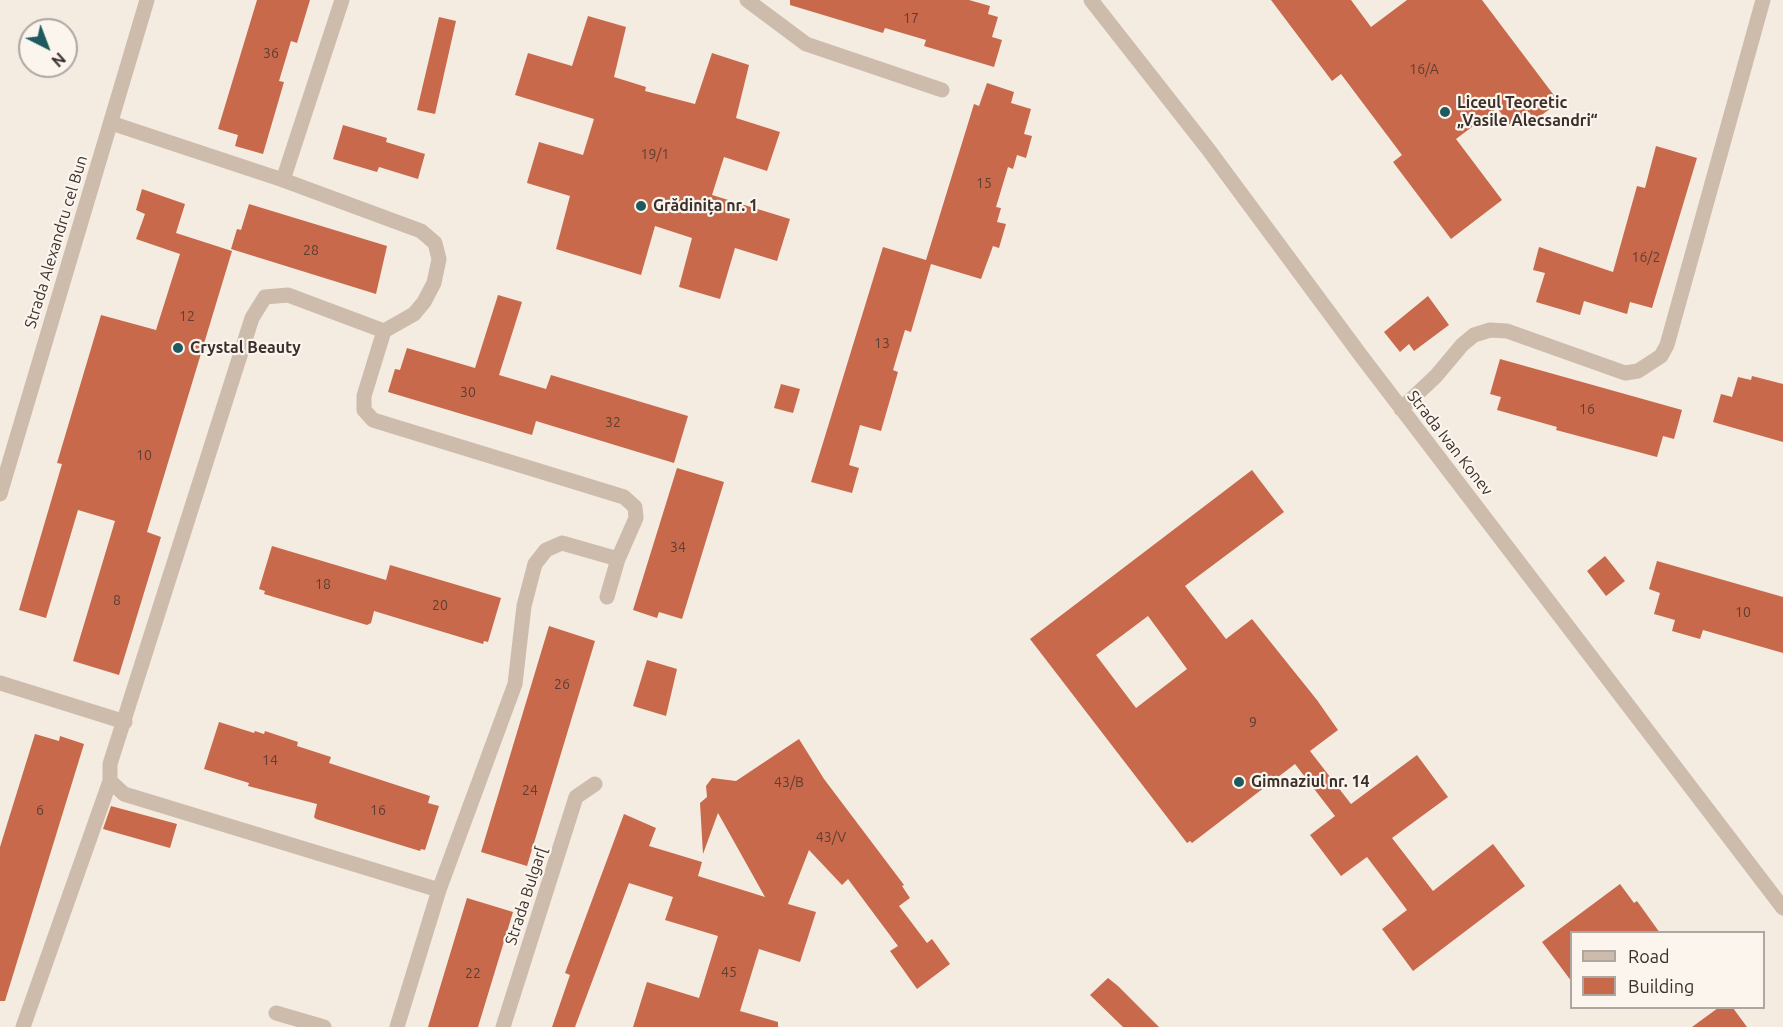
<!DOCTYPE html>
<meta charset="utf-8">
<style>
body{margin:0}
#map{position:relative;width:1783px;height:1027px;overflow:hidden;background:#f4ebe1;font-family:Ubuntu,sans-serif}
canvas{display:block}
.legend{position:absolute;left:1570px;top:931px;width:195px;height:78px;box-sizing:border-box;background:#fbf5ee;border:2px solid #aea6a0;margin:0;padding:8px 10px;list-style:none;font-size:18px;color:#3b302b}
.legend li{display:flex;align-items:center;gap:12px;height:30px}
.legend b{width:30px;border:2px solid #aea6a0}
.north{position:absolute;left:18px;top:18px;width:60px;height:60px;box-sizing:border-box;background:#fbf5ee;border:2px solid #aea6a0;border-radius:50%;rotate:138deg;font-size:16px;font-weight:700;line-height:24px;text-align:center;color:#3b302b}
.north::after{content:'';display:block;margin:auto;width:21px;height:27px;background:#1f5a5e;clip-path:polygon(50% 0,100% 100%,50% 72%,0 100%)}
</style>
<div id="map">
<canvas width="1783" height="1027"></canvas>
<ul class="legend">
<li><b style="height:8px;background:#cdbbac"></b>Road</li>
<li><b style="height:16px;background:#c8694b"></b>Building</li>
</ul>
<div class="north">N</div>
</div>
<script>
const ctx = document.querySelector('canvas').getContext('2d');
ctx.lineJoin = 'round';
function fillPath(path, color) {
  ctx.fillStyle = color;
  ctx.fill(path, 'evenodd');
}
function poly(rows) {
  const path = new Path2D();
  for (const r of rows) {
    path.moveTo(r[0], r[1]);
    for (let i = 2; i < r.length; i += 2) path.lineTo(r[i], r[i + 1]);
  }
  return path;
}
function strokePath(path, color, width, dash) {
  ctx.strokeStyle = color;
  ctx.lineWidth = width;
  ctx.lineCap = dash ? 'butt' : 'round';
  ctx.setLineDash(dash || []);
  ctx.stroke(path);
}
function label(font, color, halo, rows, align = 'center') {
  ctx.font = font + ' Ubuntu,sans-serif';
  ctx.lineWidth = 4.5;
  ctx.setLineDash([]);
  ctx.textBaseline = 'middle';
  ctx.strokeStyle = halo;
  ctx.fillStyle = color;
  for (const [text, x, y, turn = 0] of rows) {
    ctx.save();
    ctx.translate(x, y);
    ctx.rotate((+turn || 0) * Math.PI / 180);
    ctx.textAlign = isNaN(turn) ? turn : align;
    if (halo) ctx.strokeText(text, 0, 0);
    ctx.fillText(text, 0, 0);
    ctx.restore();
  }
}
fillPath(poly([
 [257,0,310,0,297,43,291,41,279,81,284,82,263,154,235,146,238,135,218,129],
 [790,0,969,0,990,6,988,14,998,17,992,37,1002,40,994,67,924,46,926,40,885,28,883,33,790,5],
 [1271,0,1351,0,1371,27,1407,0,1482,0,1559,102,1535,120,1529,112,1511,126,1497,108,1456,139,1502,200,1451,239,1393,162,1402,155,1341,74,1332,81],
 [588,16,626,27,614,77,646,87,645,91,695,104,712,53,749,65,736,118,780,132,767,171,724,157,712,195,790,219,777,261,735,248,720,299,679,287,692,238,655,226,641,275,556,249,570,196,527,183,528,179,539,142,583,155,594,119,515,95,528,53,572,66],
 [439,17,456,21,435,114,417,110],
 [987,83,1014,92,1011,103,1031,109,1024,134,1032,136,1026,158,1017,155,1013,169,1008,167,996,207,1001,208,997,222,1006,224,999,248,993,246,981,279,931,264,911,332,905,330,893,370,898,372,881,431,860,425,849,465,859,468,852,493,811,482,883,247,926,260,974,104,979,106],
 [343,125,387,138,386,142,425,154,418,179,379,167,377,172,333,159],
 [1656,146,1697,158,1652,308,1630,302,1627,314,1584,301,1580,315,1536,302,1545,273,1533,270,1539,247,1613,272,1637,186,1645,188],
 [142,189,185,204,176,233,232,251,147,532,161,537,119,675,73,661,115,521,78,510,46,618,19,610,62,464,57,463,101,315,156,330,180,254,136,239,145,214,136,210],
 [249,204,387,246,376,294,231,249,237,229,241,230],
 [498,295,522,302,499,375,546,389,551,375,688,416,674,463,536,421,532,435,388,392,395,369,400,370,407,348,475,368],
 [1428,296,1449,325,1414,351,1409,344,1400,352,1384,332],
 [1500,359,1682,410,1674,439,1663,436,1657,457,1556,430,1557,427,1497,410,1501,397,1490,394],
 [1752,376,1783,384,1783,442,1713,422,1721,394,1732,397,1738,377,1751,380],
 [781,384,800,389,793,413,774,408],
 [677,468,724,482,682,619,659,612,657,618,633,610],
 [1252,470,1284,512,1185,586,1226,639,1252,619,1317,700,1338,730,1310,751,1351,804,1417,755,1448,797,1392,838,1433,891,1493,844,1525,886,1413,971,1382,929,1407,910,1367,857,1341,876,1310,835,1335,816,1295,764,1192,843,1190,841,1187,843,1030,639],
 [1148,616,1187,669,1136,708,1096,655],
 [272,546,386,580,390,565,501,598,488,642,484,641,483,644,374,611,371,623,367,625,264,594,265,591,259,589],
 [1605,556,1625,581,1606,596,1587,571],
 [1657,561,1783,597,1783,653,1703,630,1700,639,1672,631,1675,620,1654,614,1660,593,1649,589],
 [549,626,595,641,527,866,481,852],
 [647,660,677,669,666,716,633,706],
 [219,722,254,733,255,731,264,734,265,731,298,742,297,746,331,757,329,763,430,796,428,803,439,806,425,850,421,849,420,851,316,819,314,817,317,804,248,786,249,783,204,769],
 [35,734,59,741,60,736,84,744,5,1001,0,1001,0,847],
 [799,739,824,779,904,885,902,886,910,898,899,906,927,943,932,939,950,964,917,989,890,951,898,946,848,879,842,885,809,850,788,904,816,912,800,962,759,949,740,1011,778,1022,778,1027,633,1027,647,982,699,998,718,936,665,920,673,897,629,883,575,1027,552,1027,570,975,565,973,624,814,656,828,649,846,702,862,698,876,765,897,718,813,703,854,700,803,707,797,706,786,712,778,736,781],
 [111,806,177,824,170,848,103,829],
 [1620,884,1634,903,1637,901,1660,933,1572,933,1572,982,1542,942],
 [467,898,513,912,478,1027,428,1027],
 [1108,978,1118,986,1159,1027,1123,1027,1090,995],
 [1718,1008,1733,1008,1747,1027,1692,1027]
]), '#c8694b');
strokePath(poly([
 [747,0,806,44,942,90],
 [1091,0,1208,149,1362,357,1783,908],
 [283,180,342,0],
 [384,331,364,396,364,410,373,420,624,497,635,507,636,518,618,559,607,597],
 [1401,409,1436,376,1462,345,1474,335,1490,330,1507,331,1625,373,1638,371,1661,356,1667,345,1763,0],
 [0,494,147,0],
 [0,683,125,722],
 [110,781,124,794,439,890],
 [276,1013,324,1027],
 [23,1027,110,781,110,764,252,318,265,297,288,295,384,331,414,314,424,302,434,283,439,259,435,243,421,231,283,180,111,123],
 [397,1027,439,890,515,684,524,606,535,564,546,550,562,543,618,559],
 [503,1027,576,797,595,784]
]), '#cdbbac', 15);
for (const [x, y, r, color] of [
 [1445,112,6,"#1f5a5e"],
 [641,206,6,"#1f5a5e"],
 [178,348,6,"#1f5a5e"],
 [1239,782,6,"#1f5a5e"]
]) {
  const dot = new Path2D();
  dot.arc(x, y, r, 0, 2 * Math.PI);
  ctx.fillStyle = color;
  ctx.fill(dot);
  strokePath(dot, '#fbf5ee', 2);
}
label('14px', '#5e3e33', null, [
 ["17",911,18],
 ["36",271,53],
 ["16/A",1424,69],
 ["19/1",655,154],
 ["15",984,183],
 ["28",311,250],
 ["16/2",1646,257],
 ["12",187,316],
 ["13",882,343],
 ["30",468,392],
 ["16",1587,409],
 ["32",613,422],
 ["10",144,455],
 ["34",678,547],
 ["18",323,584],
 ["8",117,600],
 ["20",440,605],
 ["10",1743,612],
 ["26",562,684],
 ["9",1253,722],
 ["14",270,760],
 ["43/B",789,782],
 ["24",530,790],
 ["6",40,810],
 ["16",378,810],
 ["43/V",831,837],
 ["45",729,972],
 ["22",473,973]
]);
label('bold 16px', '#3b302b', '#fbf5ee', [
 ["Liceul Teoretic",1457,103],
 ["„Vasile Alecsandri“",1457,121],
 ["Grădinița nr. 1",653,206],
 ["Crystal Beauty",190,348],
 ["Gimnaziul nr. 14",1251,782]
], 'left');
label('16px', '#3b302b', '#fbf5ee', [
 ["Strada Alexandru cel Bun",56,242,-73],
 ["Strada Ivan Konev",1450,443,52],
 ["Strada Bulgar[",526,896,-72]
]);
</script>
